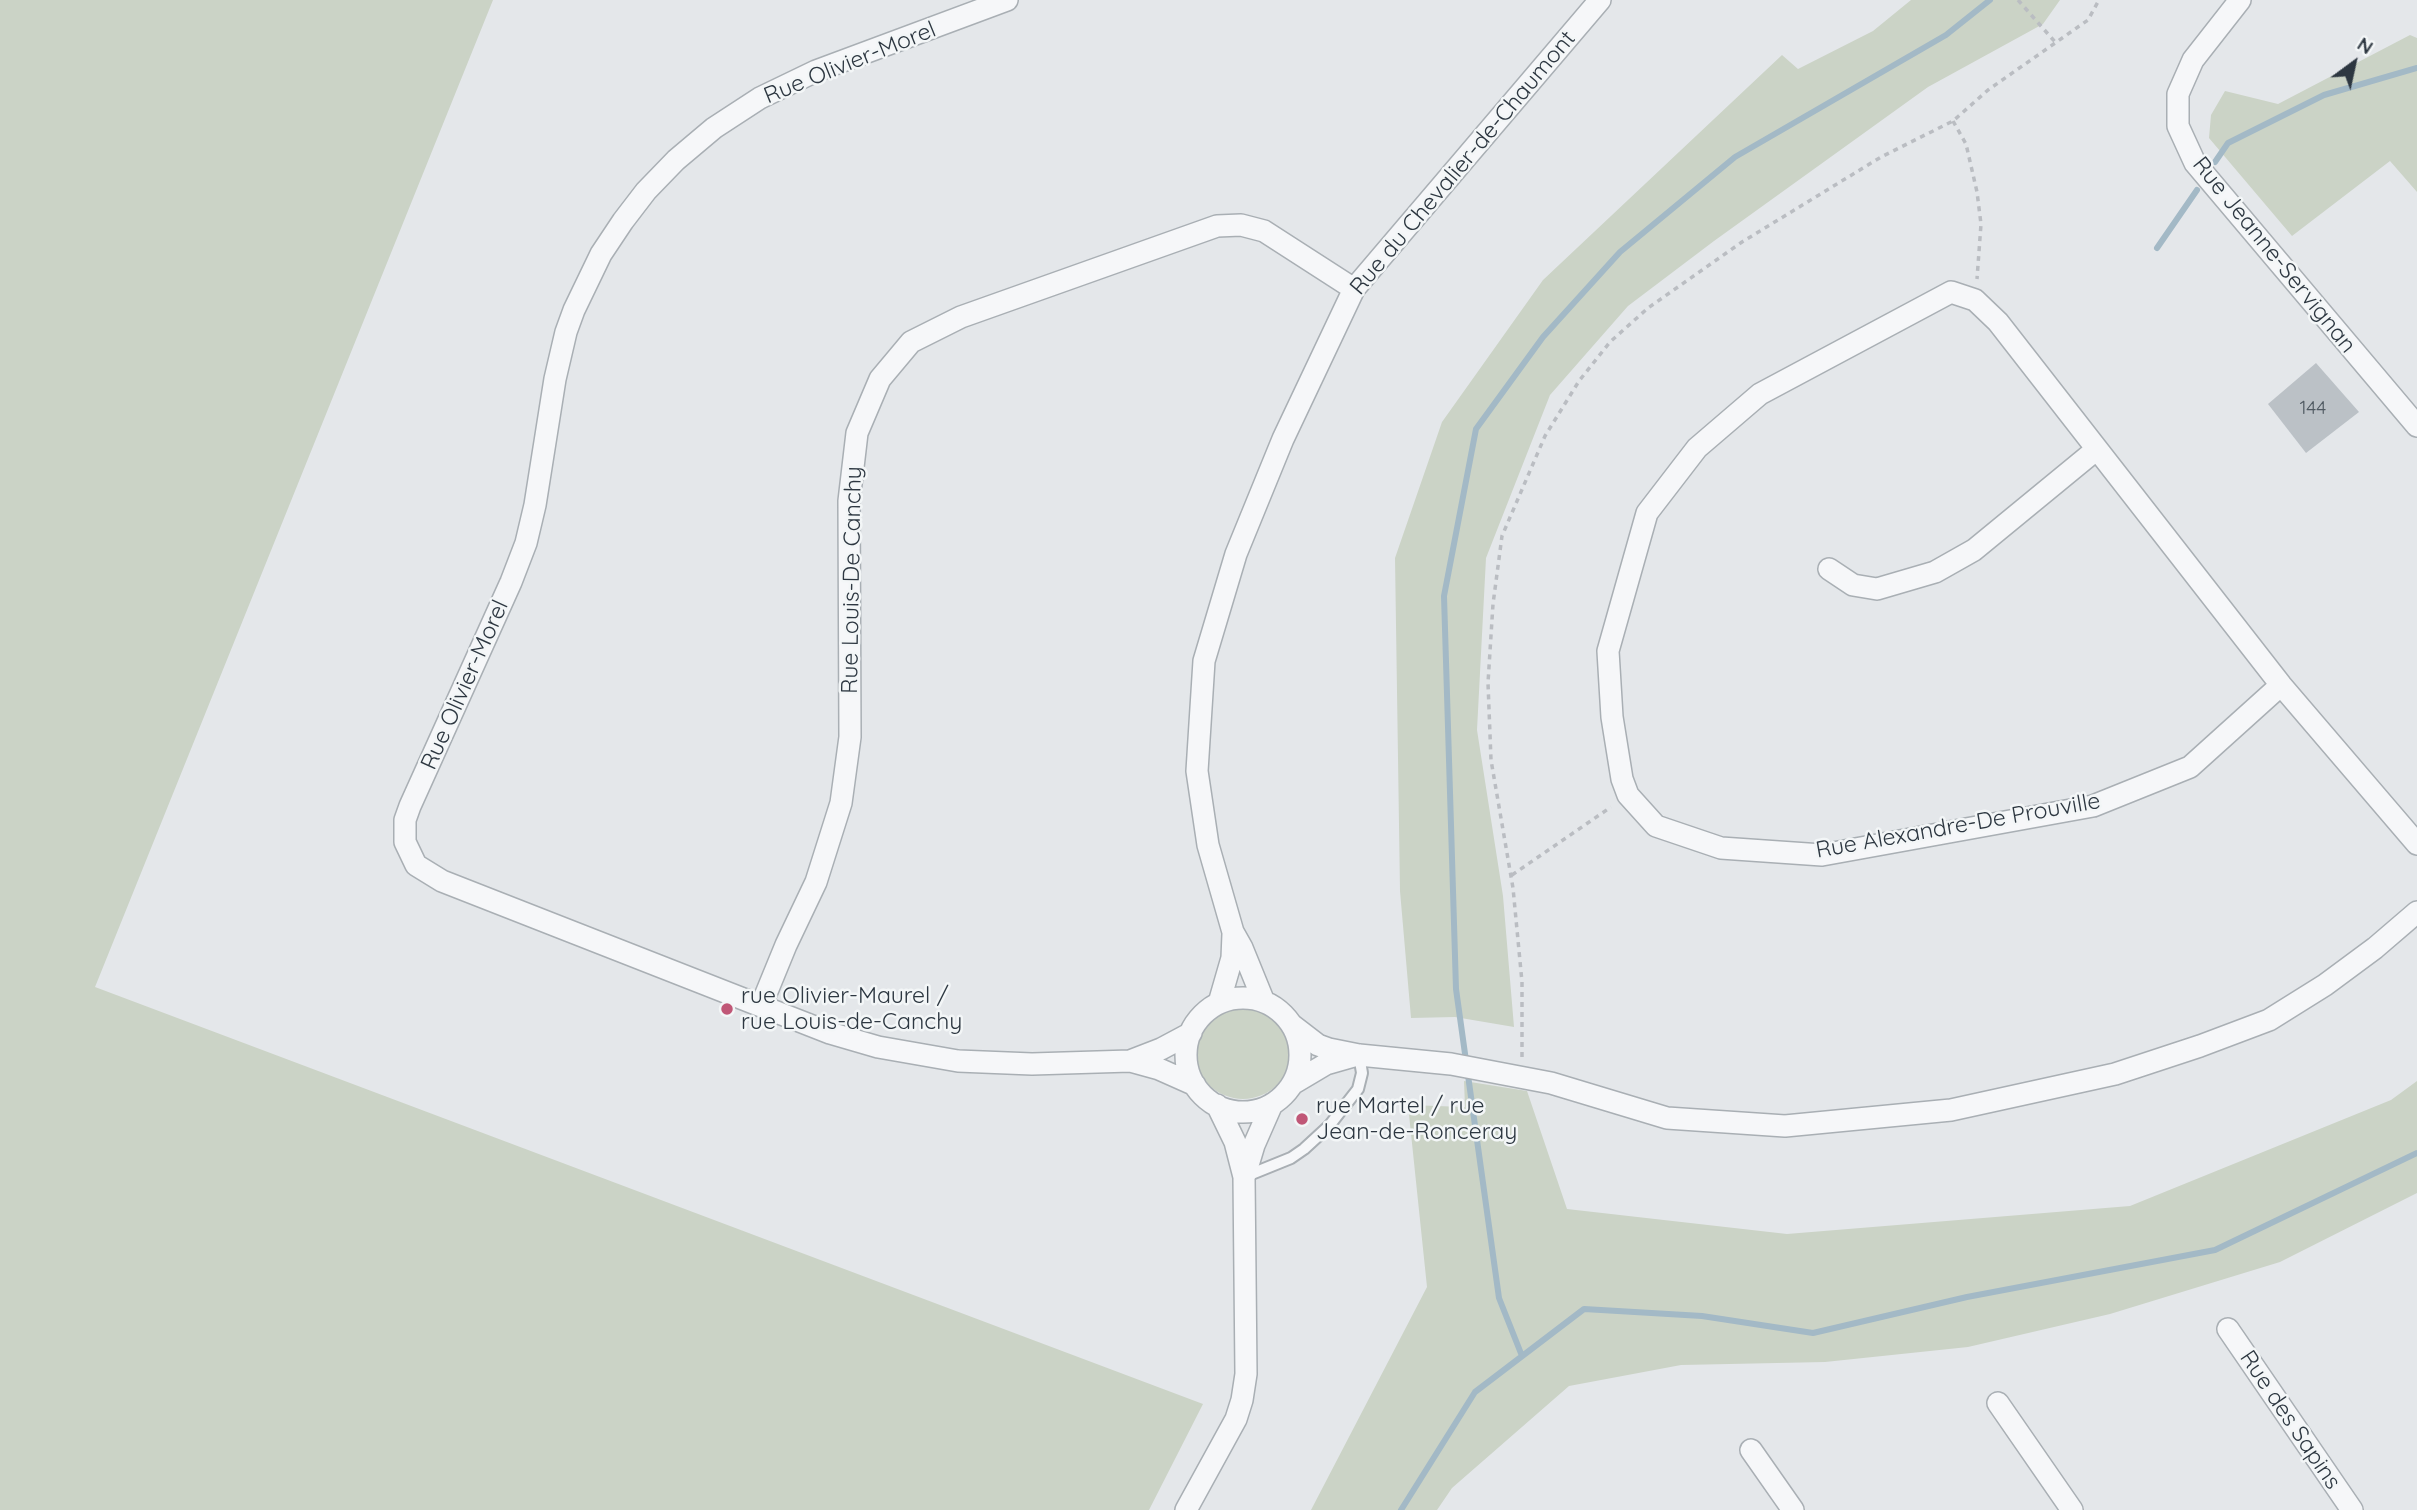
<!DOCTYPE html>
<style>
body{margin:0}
#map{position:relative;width:2417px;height:1510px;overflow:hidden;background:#e4e7ea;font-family:Quicksand,sans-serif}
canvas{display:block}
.north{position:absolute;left:2319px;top:28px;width:70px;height:70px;-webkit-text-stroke:5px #f3f6f7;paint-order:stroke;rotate:33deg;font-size:19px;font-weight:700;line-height:28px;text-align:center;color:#2d3741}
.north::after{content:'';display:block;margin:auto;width:24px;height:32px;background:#2d3741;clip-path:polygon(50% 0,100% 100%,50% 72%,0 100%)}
</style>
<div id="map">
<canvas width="2417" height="1510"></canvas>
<div class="north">N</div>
</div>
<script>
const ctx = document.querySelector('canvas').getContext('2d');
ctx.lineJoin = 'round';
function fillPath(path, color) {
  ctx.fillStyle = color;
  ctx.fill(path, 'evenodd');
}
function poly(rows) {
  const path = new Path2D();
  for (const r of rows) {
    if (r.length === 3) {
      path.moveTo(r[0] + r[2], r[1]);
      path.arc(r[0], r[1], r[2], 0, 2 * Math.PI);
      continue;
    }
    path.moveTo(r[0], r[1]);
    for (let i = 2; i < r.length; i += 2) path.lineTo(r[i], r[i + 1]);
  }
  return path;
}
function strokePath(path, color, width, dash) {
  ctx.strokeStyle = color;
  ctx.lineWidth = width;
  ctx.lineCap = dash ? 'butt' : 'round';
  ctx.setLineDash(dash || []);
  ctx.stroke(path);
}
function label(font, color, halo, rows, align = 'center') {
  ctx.font = font + ' Quicksand,sans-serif';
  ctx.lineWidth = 5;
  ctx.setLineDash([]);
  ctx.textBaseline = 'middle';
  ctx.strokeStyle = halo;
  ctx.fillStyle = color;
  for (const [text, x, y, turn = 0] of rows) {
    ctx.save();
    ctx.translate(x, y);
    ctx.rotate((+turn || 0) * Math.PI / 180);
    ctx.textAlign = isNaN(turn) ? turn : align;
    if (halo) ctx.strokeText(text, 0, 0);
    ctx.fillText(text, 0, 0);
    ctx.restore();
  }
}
fillPath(poly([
 [0,0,493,0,95,987,1203,1404,1149,1510,0,1510],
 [1911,0,2060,0,2043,24,1928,87,1714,241,1628,306,1550,395,1486,558,1477,730,1503,896,1514,1027,1455,1017,1411,1018,1400,891,1395,558,1442,422,1543,280,1782,55,1798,69,1873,31],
 [2410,35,2417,38,2417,192,2390,161,2292,236,2209,138,2211,115,2225,91,2278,104],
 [1243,1051,48],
 [1464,1081,1527,1091,1567,1209,1787,1234,2130,1206,2391,1100,2417,1081,2417,1193,2280,1262,2110,1314,1968,1347,1825,1362,1681,1365,1569,1386,1452,1488,1437,1510,1311,1510,1427,1287,1408,1105,1465,1107]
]), '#cbd3c6');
strokePath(poly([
 [2215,162,2228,143,2324,95,2417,68],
 [2157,248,2197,190],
 [1522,1356,1499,1298,1456,989,1444,596,1476,429,1543,337,1620,252,1735,157,1946,35,1990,0],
 [1401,1510,1475,1392,1584,1309,1702,1316,1813,1333,1967,1297,2215,1250,2417,1153]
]), '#a3b9c6', 6);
fillPath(poly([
 [2316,363,2359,412,2306,453,2268,404]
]), '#bbc1c6');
const lane = poly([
 [1244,1177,1291,1158,1304,1149,1329,1126,1358,1089,1362,1073,1359,1055]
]);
const street = poly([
 [1007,0,816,71,760,98,714,128,676,160,646,191,623,221,601,254,574,310,566,332,555,379,535,505,526,543,511,582,410,806,405,820,405,842,416,865,442,881,830,1033,878,1047,958,1061,1032,1064,1130,1061,1159,1069,1195,1085],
 [2240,0,2193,60,2178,94,2178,126,2195,163,2417,426],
 [1829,569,1853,585,1877,589,1935,572,1974,550,2097,449],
 [2281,685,2190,767,2093,806,1822,855,1721,848,1656,826,1628,795,1622,779,1612,717,1608,651,1647,513,1697,448,1760,394,1951,292,1975,300,1998,322,2281,685,2417,844],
 [1243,1055,57],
 [1264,1002,1242,948,1233,932,1208,845,1197,771,1204,661,1236,554,1283,439,1354,289,1600,0],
 [1219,1003,1232,958,1233,934],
 [761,1006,786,945,816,882,841,803,850,737,849,501,857,433,880,379,911,342,961,317,1217,226,1241,225,1264,231,1354,289],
 [1292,1025,1318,1045,1329,1049,1359,1055,1451,1064,1551,1083,1667,1118,1785,1126,1951,1110,2115,1074,2200,1046,2269,1020,2325,985,2375,948,2417,912],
 [1130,1061,1161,1049,1191,1033],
 [1294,1083,1326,1064,1354,1056],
 [1245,1175,1254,1145,1272,1104],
 [2228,1329,2352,1510],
 [1998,1403,2072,1510],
 [1751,1450,1793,1510],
 [1186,1510,1236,1419,1242,1400,1246,1374,1244,1177,1235,1142,1217,1105]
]);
strokePath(lane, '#a9afb4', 14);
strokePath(street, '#a9afb4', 24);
strokePath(poly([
 [2018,0,2056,43],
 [1953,121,1966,144,1977,192,1981,224,1977,279],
 [1512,875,1611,807],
 [1522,1057,1522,982,1513,888,1491,760,1488,683,1493,604,1502,536,1545,436,1579,381,1610,342,1648,308,1742,242,1881,157,1953,121,1988,90,2088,20,2099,0]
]), '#babdc2', 3.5, [5, 5]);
strokePath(lane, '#f6f7f9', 10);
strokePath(street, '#f6f7f9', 21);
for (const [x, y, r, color] of [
 [727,1009,7,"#c05777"],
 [1302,1119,7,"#c05777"]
]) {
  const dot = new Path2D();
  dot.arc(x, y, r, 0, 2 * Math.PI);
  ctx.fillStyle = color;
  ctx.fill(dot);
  strokePath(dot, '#f3f6f7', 2.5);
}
label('19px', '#505a62', null, [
 ["144",2313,408]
]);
label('23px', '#2d3741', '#f3f6f7', [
 ["Rue Olivier-Morel",850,63,-22],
 ["Rue du Chevalier-de-Chaumont",1463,163,-50],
 ["Rue Jeanne-Servignan",2274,255,51],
 ["Rue Louis-De Canchy",852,580,-89],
 ["Rue Olivier-Morel",465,685,-66],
 ["Rue Alexandre-De Prouville",1958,826,-10],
 ["Rue des Sapins",2290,1420,56]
]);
label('23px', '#2d3741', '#f3f6f7', [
 ["rue Olivier-Maurel /",741,996],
 ["rue Louis-de-Canchy",741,1022],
 ["rue Martel / rue",1316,1106],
 ["Jean-de-Ronceray",1316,1132]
], 'left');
</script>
